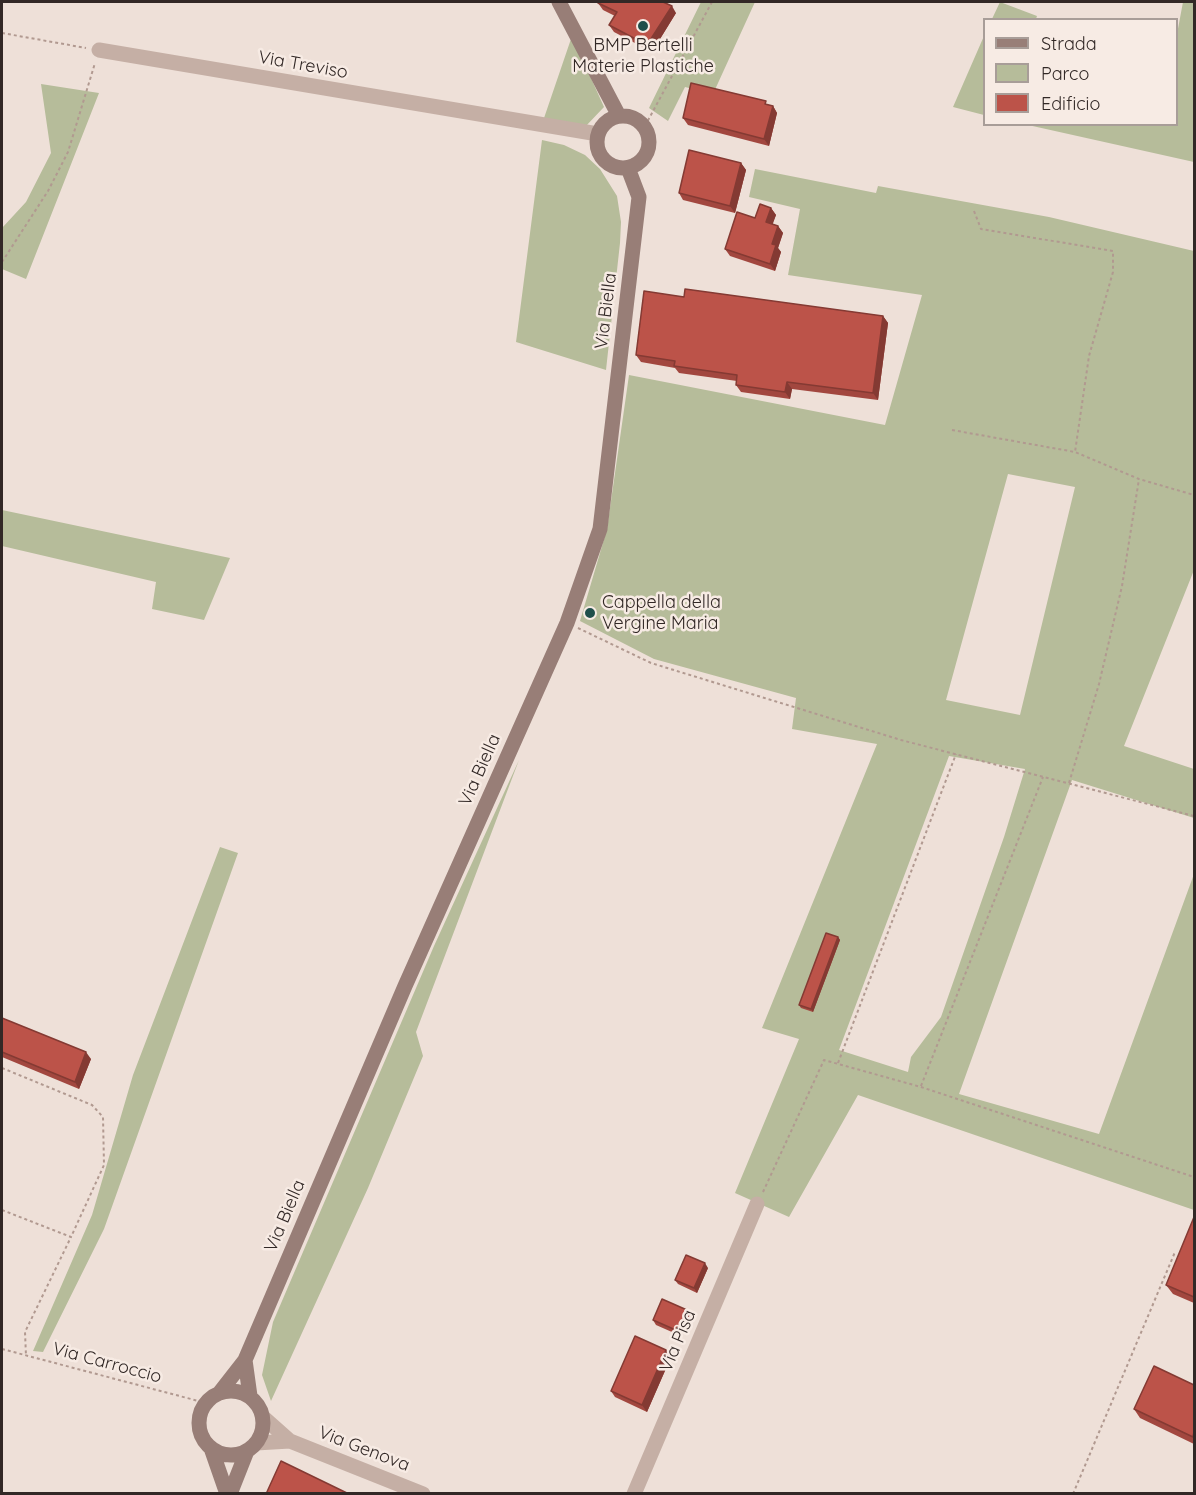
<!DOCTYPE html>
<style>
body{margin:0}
#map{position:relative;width:1196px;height:1495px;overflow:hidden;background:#eee0d8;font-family:Quicksand,sans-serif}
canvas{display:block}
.frame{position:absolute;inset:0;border:3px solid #322826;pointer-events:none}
.legend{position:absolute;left:983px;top:18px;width:195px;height:108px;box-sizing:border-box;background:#f7ebe4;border:2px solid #a89d98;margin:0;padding:8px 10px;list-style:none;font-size:18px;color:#322826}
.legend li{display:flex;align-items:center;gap:12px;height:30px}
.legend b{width:30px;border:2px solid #a89d98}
</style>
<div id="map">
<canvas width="1196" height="1495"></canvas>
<div class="frame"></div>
<ul class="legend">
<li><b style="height:8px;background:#987e77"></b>Strada</li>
<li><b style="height:16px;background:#b6bc9a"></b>Parco</li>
<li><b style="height:16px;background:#bc5349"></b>Edificio</li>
</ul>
</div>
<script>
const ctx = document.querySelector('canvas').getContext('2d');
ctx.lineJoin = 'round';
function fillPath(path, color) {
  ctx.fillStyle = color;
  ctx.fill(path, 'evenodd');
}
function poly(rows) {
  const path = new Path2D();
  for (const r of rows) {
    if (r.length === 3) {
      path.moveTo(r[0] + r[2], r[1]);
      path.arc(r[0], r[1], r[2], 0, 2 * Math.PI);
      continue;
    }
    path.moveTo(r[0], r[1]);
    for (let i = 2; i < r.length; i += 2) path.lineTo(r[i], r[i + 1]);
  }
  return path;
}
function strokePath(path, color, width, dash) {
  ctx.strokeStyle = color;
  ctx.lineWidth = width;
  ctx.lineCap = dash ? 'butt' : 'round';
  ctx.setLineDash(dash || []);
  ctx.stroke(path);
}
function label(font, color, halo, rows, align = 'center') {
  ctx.font = font + ' Quicksand,sans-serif';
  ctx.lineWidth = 5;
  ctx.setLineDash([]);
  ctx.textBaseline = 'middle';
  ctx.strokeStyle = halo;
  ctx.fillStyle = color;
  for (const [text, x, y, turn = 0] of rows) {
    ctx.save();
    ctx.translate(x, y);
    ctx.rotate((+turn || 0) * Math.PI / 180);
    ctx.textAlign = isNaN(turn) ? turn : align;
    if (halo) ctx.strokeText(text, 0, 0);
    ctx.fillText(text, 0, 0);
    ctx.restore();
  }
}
fillPath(poly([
 [701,2,755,2,713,94,685,87,668,121,649,108],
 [1000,2,1037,16,1036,19,992,19],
 [1183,2,1194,2,1194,162,1028,125,1176,124,1177,34],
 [572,36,604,107,585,127,543,121],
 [984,36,984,115,953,107],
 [41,84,99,93,26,279,2,269,2,228,26,202,51,153],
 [542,140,564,145,585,155,600,169,617,196,621,222,620,243,606,370,516,342],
 [755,169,876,193,878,186,1049,217,1194,251,1194,570,1124,746,1194,769,1194,818,1072,780,959,1094,1099,1134,1194,874,1194,1210,858,1095,789,1217,735,1193,799,1039,762,1028,877,744,792,729,796,698,654,659,580,621,607,529,629,375,885,425,922,295,788,275,800,209,749,197],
 [1008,474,1075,487,1020,715,946,700],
 [949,756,1025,769,1004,837,941,1017,911,1057,908,1072,839,1050],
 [2,510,230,558,204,620,152,609,156,582,2,546],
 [519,760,416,1032,423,1056,368,1188,271,1401,262,1375,273,1322,434,946],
 [220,847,238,853,104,1229,43,1352,33,1351,92,1215,133,1075]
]), '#b6bc9a');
strokePath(poly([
 [2,33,86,48],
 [645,126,712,2],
 [974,211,981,229,1113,251,1113,272,1089,356,1075,452],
 [2,262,48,191,68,152,95,63],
 [952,430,1075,452,1139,479,1194,495],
 [578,628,651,663,901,740,1194,816],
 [1069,783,1099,684,1122,586,1139,479],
 [838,1063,956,754],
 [2,1068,92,1105,103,1117,104,1165,71,1237],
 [921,1086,1043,777],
 [763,1192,824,1060,921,1087,1194,1177],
 [2,1210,71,1237,25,1332,26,1356],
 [2,1349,206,1403],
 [1073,1494,1175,1252]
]), '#b19990', 2, [3, 3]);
strokePath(poly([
 [99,50,598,134],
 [263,1417,290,1441,423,1494],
 [256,1443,290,1441],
 [634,1494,757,1204]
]), '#c5afa5', 15);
strokePath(poly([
 [559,2,619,116],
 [623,142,26],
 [245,1360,250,1396],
 [231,1423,32],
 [220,1392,245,1360,405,986,567,623,600,529,639,197,628,168],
 [211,1448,227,1494],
 [230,1494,247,1451]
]), '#987e77', 15);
fillPath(poly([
 [598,3,676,13,652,52,614,32,609,25,615,16,603,10],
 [769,105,773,106,777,113,769,146,688,125,683,118],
 [741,163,746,170,735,213,683,200,679,193],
 [771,208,776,215,772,224,778,226,783,233,778,248,781,252,775,271,730,256,725,249,755,218],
 [684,297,883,316,888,323,878,400,792,389,790,399,741,392,736,385,737,381,679,373,675,368,641,362,636,355],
 [838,937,840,940,813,1012,801,1008,799,1005],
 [2,1018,91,1059,79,1089,2,1057],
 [1194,1217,1194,1303,1173,1294,1166,1285],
 [708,1268,697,1293,678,1284,675,1280],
 [690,1314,681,1336,656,1325,653,1320],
 [666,1350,671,1357,647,1412,615,1397,611,1391],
 [1194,1385,1194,1444,1140,1418,1134,1409]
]), '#a2473f');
fillPath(poly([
 [672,6,676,13,652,52,647,45],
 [773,106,777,113,769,146,764,139],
 [741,163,746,170,735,213,730,206],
 [771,208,776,215,771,229,766,222],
 [778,226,783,233,778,248,781,252,775,271,770,264,772,244],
 [883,316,888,323,878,400,873,393],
 [787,382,792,389,790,399,785,392],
 [838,937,840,940,813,1012,811,1009],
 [86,1052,91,1059,79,1089,75,1082],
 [705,1263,708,1268,697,1293,694,1288],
 [687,1310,690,1314,681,1336,678,1331],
 [666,1350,671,1357,647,1412,642,1405]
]), '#843a33');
const building = poly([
 [599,2,663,2,672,6,647,45,609,25,617,12,598,3,599,2],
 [691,83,766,101,765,104,773,106,764,139,683,118,691,83],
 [689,150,741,163,730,206,679,193,689,150],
 [760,204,771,208,766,222,778,226,772,244,776,245,770,264,725,249,737,212,755,218,760,204],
 [685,289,883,316,873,393,787,382,785,392,736,385,737,375,674,366,675,361,636,355,644,291,684,297,685,289],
 [826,933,838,937,811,1009,799,1005,826,933],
 [2,1018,86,1052,75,1082,2,1052,2,1018],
 [1194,1217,1194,1297,1166,1285,1194,1217],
 [686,1255,705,1263,694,1288,675,1280,686,1255],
 [662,1299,687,1310,678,1331,653,1320,662,1299],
 [635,1336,666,1350,642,1405,611,1391,635,1336],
 [1154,1366,1194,1385,1194,1432,1193,1437,1134,1409,1154,1366],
 [281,1461,349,1494,266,1494,281,1461]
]);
fillPath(building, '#bc5349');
strokePath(building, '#843a33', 1.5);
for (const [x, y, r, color] of [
 [643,26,6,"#1f4f4b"],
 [590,613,6,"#1f4f4b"]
]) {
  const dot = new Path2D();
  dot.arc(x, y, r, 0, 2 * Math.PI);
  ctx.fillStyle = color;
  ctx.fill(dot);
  strokePath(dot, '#f7ebe4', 2);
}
label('18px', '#322826', '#f7ebe4', [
 ["BMP Bertelli",643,46],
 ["Materie Plastiche",643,67],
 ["Cappella della",602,603,"left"],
 ["Vergine Maria",602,624,"left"]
]);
label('18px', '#322826', '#f7ebe4', [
 ["Via Treviso",303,65,10],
 ["Via Biella",606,311,-83],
 ["Via Biella",480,770,-66],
 ["Via Biella",285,1216,-67],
 ["Via Pisa",678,1341,-67],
 ["Via Carroccio",107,1363,15],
 ["Via Genova",364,1449,21]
]);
</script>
